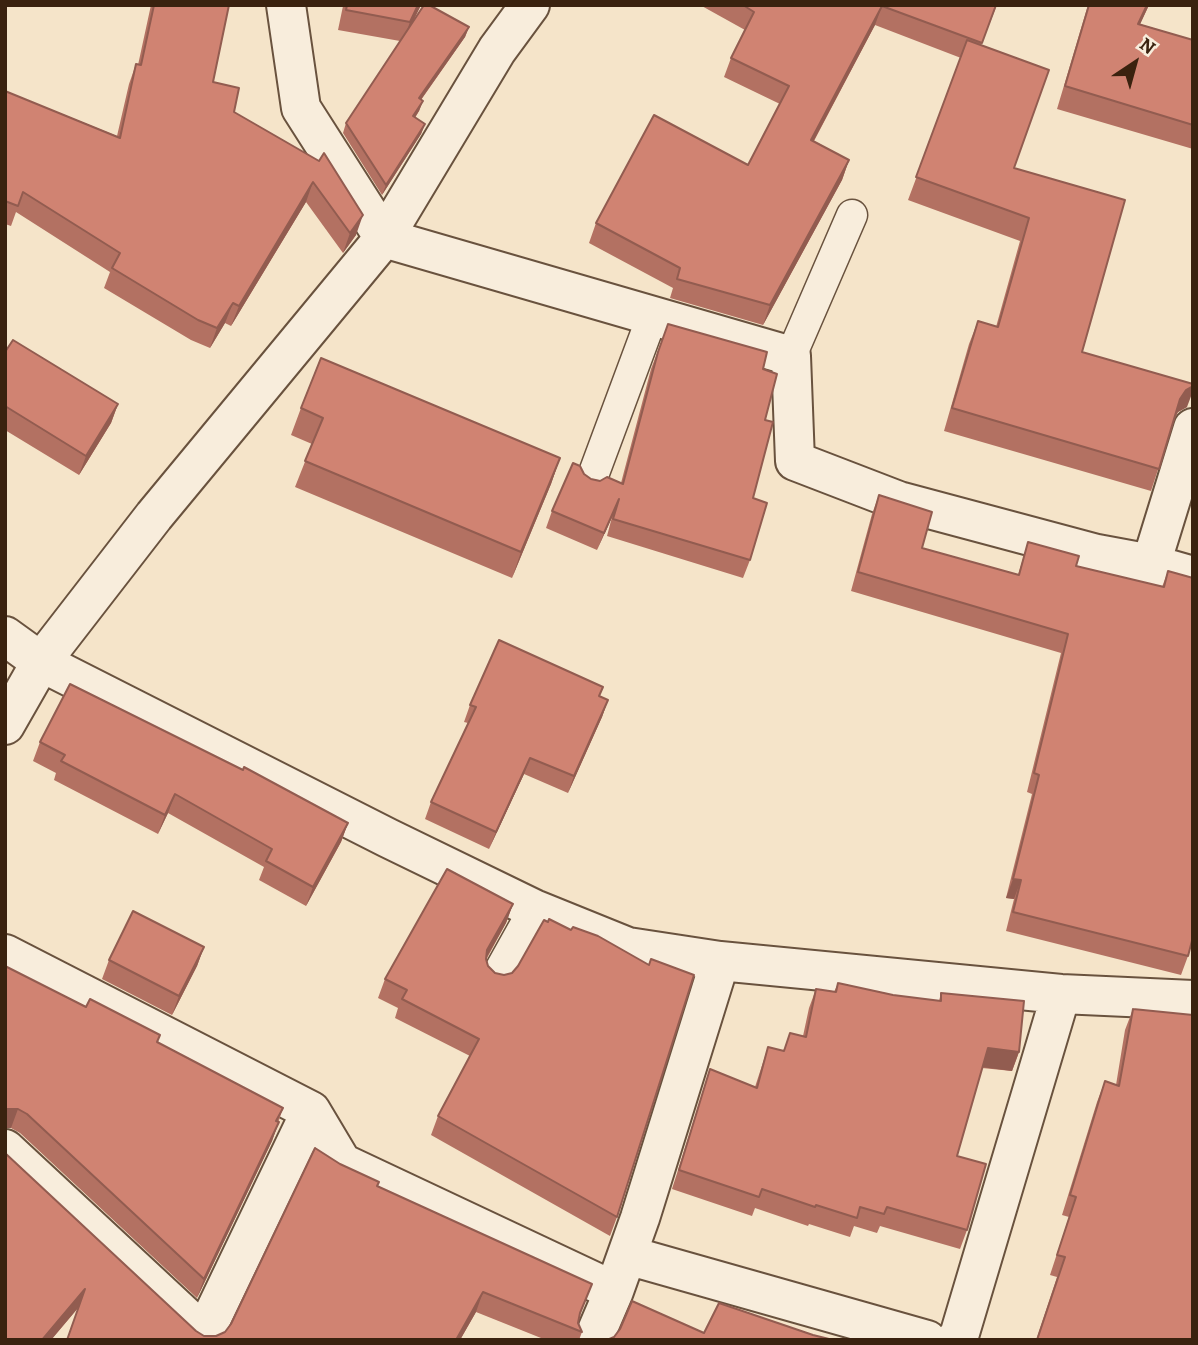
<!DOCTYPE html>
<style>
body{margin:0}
#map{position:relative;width:1198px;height:1345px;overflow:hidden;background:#f5e4c9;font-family:Alegreya,serif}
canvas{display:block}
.frame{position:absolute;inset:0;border:7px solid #3a220f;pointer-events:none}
.north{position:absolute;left:1100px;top:28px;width:70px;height:70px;-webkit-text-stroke:5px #f8eddc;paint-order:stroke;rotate:36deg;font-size:19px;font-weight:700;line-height:28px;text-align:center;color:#3a220f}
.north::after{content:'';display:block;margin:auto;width:24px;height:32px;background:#3a220f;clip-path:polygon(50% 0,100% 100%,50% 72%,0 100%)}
</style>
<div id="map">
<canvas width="1198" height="1345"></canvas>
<div class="frame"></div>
<div class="north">N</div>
</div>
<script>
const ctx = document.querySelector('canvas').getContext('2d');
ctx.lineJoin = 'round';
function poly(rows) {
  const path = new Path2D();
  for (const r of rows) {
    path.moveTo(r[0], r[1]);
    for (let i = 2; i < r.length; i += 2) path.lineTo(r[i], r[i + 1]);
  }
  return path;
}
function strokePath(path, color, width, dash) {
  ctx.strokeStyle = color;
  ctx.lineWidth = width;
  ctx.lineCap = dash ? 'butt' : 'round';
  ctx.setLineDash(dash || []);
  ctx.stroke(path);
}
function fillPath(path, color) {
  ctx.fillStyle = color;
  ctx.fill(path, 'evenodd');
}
const lane = poly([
 [791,356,852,215],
 [591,481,652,317],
 [496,977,534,909]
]);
const street = poly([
 [286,5,301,108,384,238,791,356,795,461,899,501,1097,554,1151,564,1193,576],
 [1151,564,1193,428],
 [5,636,41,662,388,838,534,909,628,947,720,961,640,1218,614,1291,593,1340],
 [5,725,41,662,154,516,384,238,497,50,530,5],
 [5,954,311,1111,342,1163,614,1291],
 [720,961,1061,994,1193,1000],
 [5,1149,204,1334,311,1111],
 [627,1255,927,1340],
 [955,1340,959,1336,1061,994]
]);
strokePath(lane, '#69523e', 33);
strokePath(street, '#69523e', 42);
strokePath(lane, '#f8eddc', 30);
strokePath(street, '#f8eddc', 38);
fillPath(poly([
 [151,5,229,5,213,82,234,112,319,161,356,235,343,253,306,202,231,326,225,323,210,348,191,340,104,288,110,272,16,212,11,226,5,224,5,91,117,136,129,84,136,64,138,65],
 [339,5,421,5,411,25,469,27,465,37,421,100,423,101,419,111,415,118,425,124,421,134,382,195,343,133,346,123,400,41,338,30,343,6],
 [700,5,997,5,981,45,1014,168,1082,352,1187,407,1178,412,1175,418,1151,491,944,431,969,344,978,321,996,327,1020,241,908,200,961,58,875,25,814,141,849,160,842,180,763,325,670,298,673,288,589,243,596,223,748,165,780,104,724,77,731,58,745,30],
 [1088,5,1149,5,1140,24,1193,40,1193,149,1057,109],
 [668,324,763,369,765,420,753,498,750,560,743,578,607,536,612,517,597,550,546,528,552,511,591,479,621,483,651,369],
 [5,352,118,404,111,423,79,475,5,430],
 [301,408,560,458,551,484,512,578,295,487,312,444,291,435],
 [879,495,922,548,1018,575,1028,542,1076,566,1162,587,1168,571,1188,956,1181,975,1006,931,1014,899,1006,898,1032,794,1027,792,1061,653,851,591,872,514],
 [600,697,608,700,602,717,568,793,524,774,489,849,425,819,431,802,468,723,464,722,470,705],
 [40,742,348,823,341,842,306,906,259,880,264,867,168,813,158,834,54,780,56,773,33,761],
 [513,904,506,923,486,960,488,966,617,1217,610,1236,431,1135,438,1116,470,1056,395,1018,398,1008,378,998,385,979],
 [204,947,197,966,172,1015,102,979,109,960],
 [5,966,157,1042,283,1108,272,1141,197,1298,20,1133,11,1128,5,1128],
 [838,983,893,995,939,1001,941,993,1019,1052,1012,1071,982,1068,957,1156,967,1230,960,1249,880,1226,877,1233,854,1226,850,1237,809,1224,808,1226,755,1208,752,1216,672,1189,710,1069,755,1087,768,1047,784,1051,790,1033,803,1036,809,1008,816,989,834,992],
 [1133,1009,1193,1340,1036,1340,1057,1277,1050,1275,1069,1217,1062,1215,1097,1102,1105,1081,1116,1085,1125,1030],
 [5,1153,196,1331,204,1336,216,1336,225,1332,377,1186,592,1284,579,1317,578,1323,582,1332,579,1340,546,1340,476,1312,460,1340,67,1340,78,1308,51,1340,5,1340]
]), '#b37162');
fillPath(poly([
 [418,5,421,5,403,42,410,22],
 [1147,5,1149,5,1130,46,1138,24],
 [882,6,875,25,804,159,811,140],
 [469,27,465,37,415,108,419,98],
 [423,101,419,111,409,126,413,116],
 [425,124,421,134,382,195,386,185],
 [849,160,842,180,763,325,770,305],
 [313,182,306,202,231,326,239,306],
 [363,215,356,235,343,253,350,233],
 [233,303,225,323,210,348,217,328],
 [1193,386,1193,391,1187,407,1178,412,1172,422,1180,399,1186,390],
 [118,404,111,423,79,475,86,456],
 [560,458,551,484,512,578,521,552],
 [619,499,612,517,597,550,604,533],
 [608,700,602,717,568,793,574,776],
 [530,758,524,774,489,849,496,832],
 [175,794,168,813,158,834,165,815],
 [348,823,341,842,306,906,313,887],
 [1013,879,1021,880,1014,899,1006,898],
 [513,904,506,923,480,969,487,950],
 [204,947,197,966,172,1015,179,996],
 [988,1048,1019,1052,1012,1071,981,1067],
 [5,1109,18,1109,11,1128,5,1128],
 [279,1122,272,1141,197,1298,204,1279],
 [85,1289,78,1308,51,1340,42,1340],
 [483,1292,476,1312,460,1340,456,1340]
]), '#925c50');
const building = poly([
 [154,5,229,5,213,82,239,88,234,112,319,161,324,153,363,215,350,233,313,182,239,306,233,303,217,328,198,320,112,268,120,253,23,192,18,206,5,201,5,91,120,138,136,64,141,65,154,5],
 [347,5,418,5,410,22,346,10,347,5],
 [424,5,429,5,469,27,419,98,423,101,413,116,425,124,386,185,346,123,424,5],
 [743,5,996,5,982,43,882,6,811,140,849,160,770,305,677,279,680,268,596,223,654,115,748,165,789,86,731,58,754,12,743,5],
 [1089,5,1147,5,1138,24,1193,40,1193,125,1065,86,1089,5],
 [967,40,1049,70,1014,168,1125,200,1082,352,1193,384,1193,386,1186,390,1180,399,1159,469,952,408,978,321,998,327,1029,218,916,177,967,40],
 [668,324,767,352,763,369,777,374,765,420,773,422,753,498,767,503,750,560,613,519,619,499,604,533,552,511,573,463,580,466,584,474,591,479,600,481,607,477,623,484,658,352,668,324],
 [13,340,118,404,86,456,5,406,5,352,13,340],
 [321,358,560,458,521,552,305,461,323,418,301,408,321,358],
 [879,495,932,512,922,548,1019,575,1028,542,1079,556,1076,566,1164,587,1168,571,1193,578,1193,937,1188,956,1013,912,1021,880,1013,879,1039,775,1034,773,1068,634,858,572,879,495],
 [499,640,603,687,599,696,608,700,574,776,530,758,496,832,431,802,476,707,470,705,499,640],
 [70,684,243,770,244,767,348,823,313,887,266,861,272,849,175,794,165,815,61,761,65,755,40,742,70,684],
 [447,869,513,904,487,950,486,959,488,966,495,973,504,975,512,973,518,966,544,920,548,922,549,919,571,930,573,927,598,936,649,965,651,959,694,975,617,1217,438,1116,479,1039,402,999,407,990,385,979,447,869],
 [133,911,204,947,179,996,109,960,133,911],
 [5,966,86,1007,90,999,160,1035,157,1042,283,1108,276,1121,279,1122,204,1279,27,1114,18,1109,5,1109,5,966],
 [838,983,893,995,941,1001,941,993,1024,1001,1019,1052,988,1048,957,1156,986,1164,967,1230,887,1207,884,1214,860,1207,857,1218,816,1205,815,1207,762,1189,759,1197,679,1170,710,1069,757,1088,768,1047,784,1051,790,1033,806,1037,816,989,836,992,838,983],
 [1133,1009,1193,1015,1193,1340,1037,1340,1065,1257,1057,1255,1076,1197,1070,1195,1105,1081,1119,1086,1133,1009],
 [315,1148,340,1164,379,1182,377,1186,592,1284,580,1313,578,1323,582,1332,483,1292,456,1340,67,1340,85,1289,42,1340,5,1340,5,1153,196,1331,204,1336,216,1336,225,1332,231,1324,315,1148],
 [632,1301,704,1333,719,1303,813,1335,833,1340,607,1340,614,1337,620,1329,632,1301]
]);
fillPath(building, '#d08372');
strokePath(building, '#925c50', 2);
</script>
